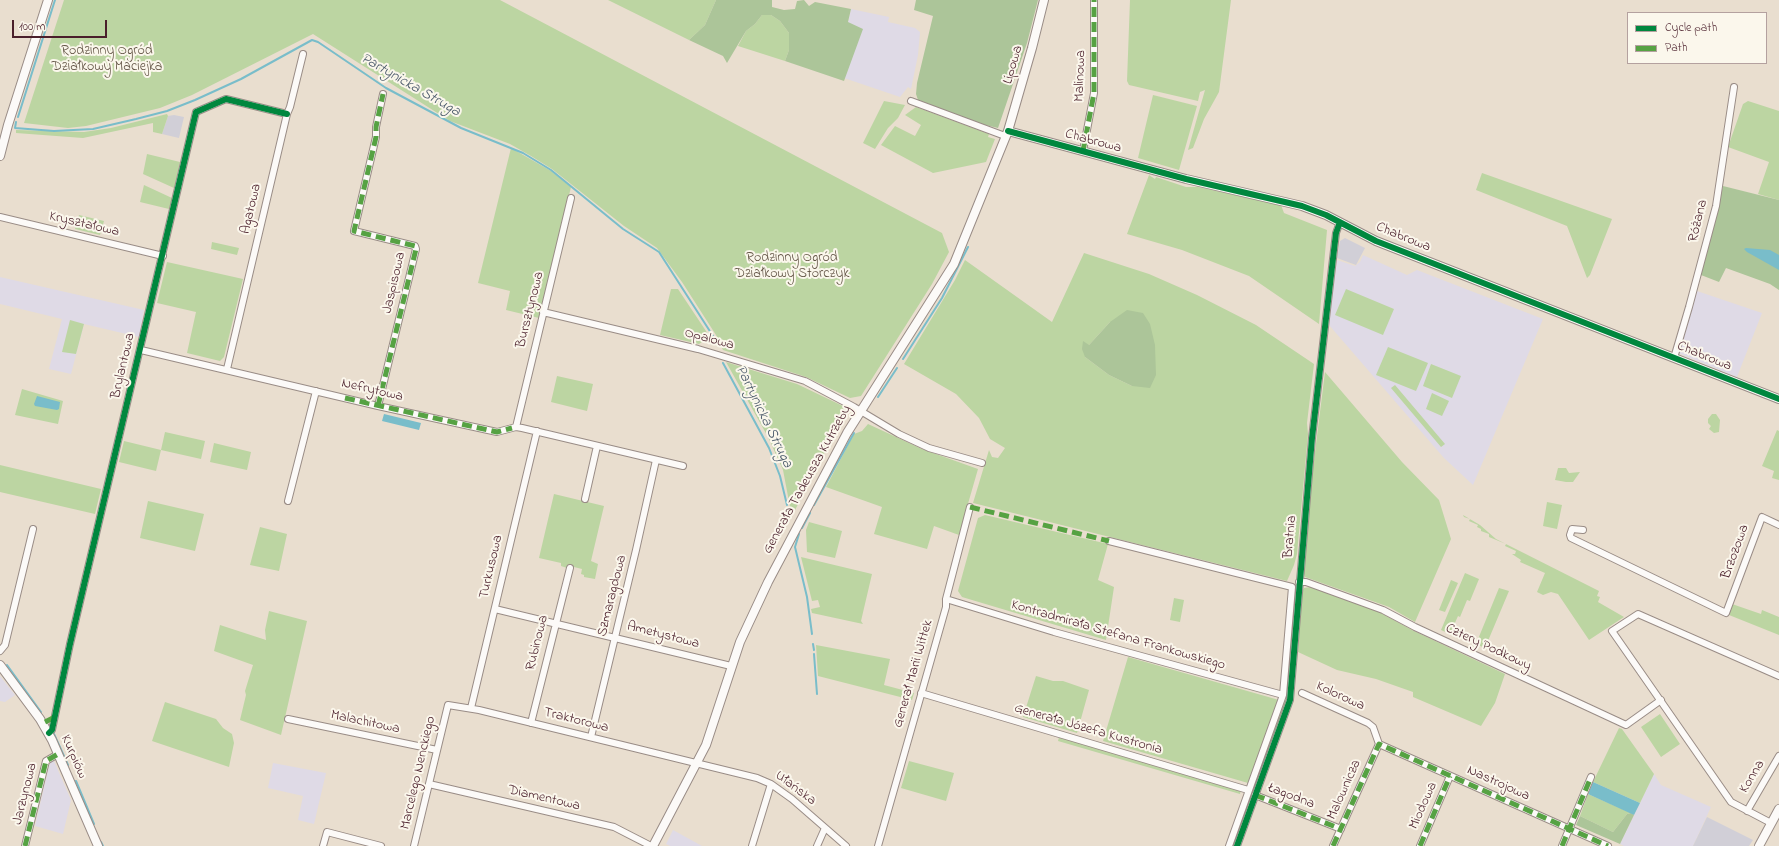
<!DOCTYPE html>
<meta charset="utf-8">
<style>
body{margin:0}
#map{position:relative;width:1779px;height:846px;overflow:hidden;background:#e9decf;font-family:"Indie Flower",sans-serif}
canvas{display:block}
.legend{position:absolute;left:1627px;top:12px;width:140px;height:52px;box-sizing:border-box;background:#fbf7ec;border:1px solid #b4a19f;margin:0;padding:5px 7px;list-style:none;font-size:12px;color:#4a1f2b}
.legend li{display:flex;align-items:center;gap:8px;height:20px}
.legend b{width:20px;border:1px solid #b4a19f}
.scale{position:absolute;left:12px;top:20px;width:95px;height:18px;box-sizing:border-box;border:2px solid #4a1f2b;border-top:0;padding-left:5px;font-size:12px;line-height:14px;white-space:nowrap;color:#4a1f2b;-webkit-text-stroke:3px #fbf7ec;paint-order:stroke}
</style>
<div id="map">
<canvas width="1779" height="846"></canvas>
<ul class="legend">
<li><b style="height:5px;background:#00873e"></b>Cycle path</li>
<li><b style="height:5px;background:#56a243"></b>Path</li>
</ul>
<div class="scale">100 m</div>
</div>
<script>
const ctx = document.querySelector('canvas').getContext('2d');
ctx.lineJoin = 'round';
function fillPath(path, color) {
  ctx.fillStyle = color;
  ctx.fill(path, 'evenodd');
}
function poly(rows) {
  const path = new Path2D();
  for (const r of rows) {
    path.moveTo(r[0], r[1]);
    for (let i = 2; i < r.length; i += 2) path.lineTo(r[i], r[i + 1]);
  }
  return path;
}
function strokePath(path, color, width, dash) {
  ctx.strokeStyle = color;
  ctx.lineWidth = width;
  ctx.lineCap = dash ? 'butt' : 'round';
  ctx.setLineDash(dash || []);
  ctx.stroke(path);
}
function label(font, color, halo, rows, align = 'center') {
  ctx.font = font + ' "Indie Flower",sans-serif';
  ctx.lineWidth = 4;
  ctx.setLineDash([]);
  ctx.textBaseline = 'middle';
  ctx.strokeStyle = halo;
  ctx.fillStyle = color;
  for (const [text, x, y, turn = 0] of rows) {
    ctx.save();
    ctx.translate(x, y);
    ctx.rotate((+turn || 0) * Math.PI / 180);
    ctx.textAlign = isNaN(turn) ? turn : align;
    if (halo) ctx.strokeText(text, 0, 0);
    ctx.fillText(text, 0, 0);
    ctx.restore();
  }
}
fillPath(poly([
 [851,9,889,17,888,22,915,28,920,32,918,55,911,89,908,87,900,97,844,78,848,70,848,22],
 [1363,255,1407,275,1417,270,1543,319,1473,485,1444,458,1329,325,1337,260,1355,266,1360,262],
 [0,277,144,310,139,337,84,324,71,374,49,369,62,319,0,304],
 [1697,291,1762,313,1737,377,1678,353],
 [0,676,15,695,5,702,0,701],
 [54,761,71,800,63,834,35,826,50,762],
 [273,763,326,773,314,824,298,820,303,796,268,788],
 [1654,774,1661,785,1711,807,1693,846,1624,846,1620,844],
 [673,830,702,846,670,846,666,844]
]), '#dfdae6');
fillPath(poly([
 [174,115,184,117,179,138,162,134,168,116],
 [1345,238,1365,248,1356,265,1337,258,1340,241],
 [1707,817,1753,840,1749,846,1693,846]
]), '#d1cfd7');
fillPath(poly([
 [64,0,500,0,942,233,949,252,932,284,861,396,850,398,806,377,723,350,716,335,682,282,657,248,624,226,552,169,531,156,510,144,450,121,313,34,192,95,160,108,86,126,68,128,24,123],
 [608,0,716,0,705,25,689,40],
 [1130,0,1231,0,1219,92,1204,119,1193,148,1188,150,1205,90,1200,92,1198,101,1129,85,1127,81],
 [762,15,771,15,780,21,789,33,789,50,785,61,738,46,746,31,755,24],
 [1153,95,1197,106,1179,170,1138,158],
 [884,101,905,105,898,118,888,128,875,149,863,143],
 [1748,101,1779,111,1779,200,1758,194,1769,162,1728,147,1743,104],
 [916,107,989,134,988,137,995,139,986,162,933,173,881,145,895,126,915,136,921,125,905,115],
 [167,114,168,116,162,134,153,132,153,123,83,138,16,133,16,130,84,132,111,128],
 [511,148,551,171,571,187,539,318,506,310,510,291,478,283],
 [147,154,180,162,174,188,143,174],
 [1482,173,1612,219,1590,275,1587,278,1567,226,1476,190],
 [1149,175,1155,179,1156,177,1186,187,1198,187,1281,205,1284,213,1327,230,1319,324,1249,276,1182,250,1127,234],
 [144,185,172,198,169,209,140,202],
 [79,215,104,221,100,235,75,229],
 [212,242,239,248,237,255,211,249],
 [1084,253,1149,274,1197,295,1256,325,1314,364,1307,423,1308,434,1297,554,1294,565,1287,581,973,503,989,450,992,457,998,458,1005,448,990,439,979,418,956,394,904,364,955,280,965,260,1052,322],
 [1110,322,1132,386,1109,375,1085,357,1089,345],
 [167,262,243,279,224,357,220,361,187,353,196,312,157,303],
 [671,289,678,289,710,337,699,344,660,335],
 [1346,289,1394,309,1383,335,1335,315],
 [70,320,84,324,76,354,62,352],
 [1388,347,1428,363,1416,391,1376,375],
 [726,362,797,384,845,407,842,413,844,421,829,444,794,512,791,512,783,470,768,437],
 [1431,364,1461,376,1452,398,1423,386],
 [1325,372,1402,462,1439,500,1451,539,1415,622,1389,607,1305,577,1303,571,1312,476],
 [557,376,593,384,587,411,551,402],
 [1395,385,1445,444,1441,447,1391,388],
 [22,389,63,401,58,424,15,415],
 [1432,393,1449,401,1442,416,1426,409],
 [1712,414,1716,414,1720,420,1719,432,1714,433,1709,429,1711,426,1708,423,1708,419],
 [868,424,922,449,978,469,959,535,934,526,927,549,874,534,882,507,826,487,854,434,862,431],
 [1777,430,1779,431,1779,480,1772,478,1774,471,1762,466],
 [165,432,205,441,201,459,161,450,156,471,119,462,124,441,161,450],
 [214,443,251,452,247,470,210,462],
 [0,465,101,489,95,514,0,492],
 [1558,468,1566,468,1569,473,1580,472,1573,482,1566,482,1555,480],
 [554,494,604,506,591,561,598,564,595,579,584,577,584,575,581,574,582,569,570,566,567,568,561,566,561,563,539,558],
 [148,501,204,514,195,551,140,538],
 [1547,502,1562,505,1557,529,1543,526],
 [985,515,1108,544,1098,580,1114,587,1106,640,962,597,958,591,978,518],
 [1463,515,1480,525,1496,539,1599,591,1597,596,1600,597,1598,602,1624,617,1589,640,1558,594,1551,592,1543,595,1537,592,1545,573,1520,562,1521,560,1512,554,1515,554,1516,551,1505,546,1506,544,1489,537,1489,534,1481,531,1481,529,1477,527,1478,525,1469,521,1470,519,1464,517],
 [809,522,842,531,835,558,807,552,806,530],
 [260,527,287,534,279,571,250,565],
 [801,557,872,574,861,621,863,624,812,613,811,609,820,607,818,600,812,601],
 [1465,573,1479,579,1470,601,1467,600,1460,617,1458,616,1450,634,1441,630],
 [1451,580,1458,583,1445,612,1439,610],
 [1310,587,1379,612,1412,630,1505,674,1495,703,1481,726,1413,697,1413,692,1376,679,1337,670,1298,652,1302,592,1304,588],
 [1499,588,1509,591,1485,648,1476,644],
 [1174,598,1184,600,1180,622,1170,620],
 [1732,604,1761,614,1762,610,1779,617,1779,635,1729,615],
 [269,611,307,621,281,735,240,720,246,695,245,691,253,665,214,651,220,625,266,640,265,630],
 [816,645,890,659,884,685,914,693,912,700,818,676],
 [1128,657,1279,700,1248,783,1103,741],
 [1036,676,1053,681,1063,681,1089,690,1077,733,1023,717],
 [1284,699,1287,700,1255,787,1251,803,1234,846,1232,846],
 [165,702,216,719,223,728,232,734,234,743,229,767,152,741],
 [1660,714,1680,744,1661,757,1641,727],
 [1619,728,1622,729,1654,774,1640,803,1593,782],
 [1059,737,1241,790,1240,794,1058,741],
 [909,761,954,773,946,801,901,788],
 [1588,794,1631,813,1627,814,1613,832,1580,816]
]), '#bcd5a2');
fillPath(poly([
 [716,0,772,0,772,7,784,10,795,9,797,1,804,0,809,6,815,2,851,9,848,22,863,29,844,81,785,61,789,50,789,33,780,21,771,15,762,15,755,24,746,31,727,63,723,56,689,40,705,25],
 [916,0,1038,0,1027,43,998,128,981,124,918,100,916,94,917,83,933,16,914,10],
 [1723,186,1779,200,1779,290,1770,284,1726,268,1719,282,1701,275],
 [1127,310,1143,313,1150,324,1155,345,1156,375,1150,388,1132,386,1109,375,1085,357,1082,349,1083,341,1089,345,1110,322],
 [1631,813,1634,815,1620,844,1576,825,1580,816,1613,832,1627,814]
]), '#acc599');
fillPath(poly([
 [1746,248,1770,250,1779,255,1779,270,1747,252,1744,249],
 [37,396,60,402,59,409,57,410,35,406,34,404],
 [384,414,421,423,419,430,382,421],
 [1593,782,1640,803,1634,815,1588,794]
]), '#79bdca');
strokePath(poly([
 [18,117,55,0],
 [16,122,15,128,54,131,93,129,136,119,167,111,195,100,241,79,312,40,318,42,386,88,461,128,523,153,551,170,623,229,659,252,713,336],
 [903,359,942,298,968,247],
 [723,363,769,448,780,476,787,505],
 [878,397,897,368],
 [814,505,854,433],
 [802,528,810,513],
 [799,534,795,547,807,597,812,634],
 [813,644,814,650],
 [814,654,817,694],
 [7,665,41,712],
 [54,734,68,765],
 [76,781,94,824],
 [101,842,103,846]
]), '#79bdca', 2);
const minor = poly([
 [911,101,1005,136],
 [1083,151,1094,93,1094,0],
 [0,217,163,256],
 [543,312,698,349,805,381,854,407,899,434,929,448,982,463],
 [141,350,378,406,497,432,516,427,522,428,683,466],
 [1674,358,1689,307,1716,206,1734,87],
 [227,369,287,114,290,107,303,54],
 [378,406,416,249,415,246,354,231,376,137,376,127,383,94],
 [516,427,571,198],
 [585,499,597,446],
 [288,501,316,391],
 [1583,530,1572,529,1570,535,1571,538,1726,613,1762,517,1779,525],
 [1109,541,1292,587,1283,695,1229,846],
 [1299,582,1306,582,1383,610,1415,627,1626,725,1661,700],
 [946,599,1054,632,1283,695],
 [495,609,731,666],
 [0,651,5,645,33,529],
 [921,693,1248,790],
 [1302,693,1368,723,1373,727,1379,744],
 [471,708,537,431],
 [288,719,437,750],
 [531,723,570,568],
 [49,733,52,730,70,644,196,112,226,99,287,114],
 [591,737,636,550,656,460],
 [1379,744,1608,846],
 [429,784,614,827,651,846],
 [1255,795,1341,829],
 [1747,811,1779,756],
 [1771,823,1731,802,1612,631,1638,614,1779,676],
 [25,846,46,761,58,754],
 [323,846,327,832,381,846],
 [414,846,448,705,479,710,757,778,771,784,792,799,846,846],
 [752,846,771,784],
 [817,846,825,828],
 [878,846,946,607,946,599,970,507],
 [1237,846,1290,700,1312,438,1336,233,1340,222],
 [1333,846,1379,744],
 [1420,846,1450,776],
 [1562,846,1591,777]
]);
const tertiary = poly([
 [1008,131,1186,179,1302,206,1326,215,1376,241,1779,399],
 [0,156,8,125,48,0],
 [0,665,40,719,52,740,98,846],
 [653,846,706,745,740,642,768,582,847,433,954,264,1008,131,1032,48,1044,0],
 [1759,846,1779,809]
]);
strokePath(minor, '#998c86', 8);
strokePath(tertiary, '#998c86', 10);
strokePath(minor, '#fcfaf8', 6);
strokePath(tertiary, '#fcfaf8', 8);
strokePath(poly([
 [1083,151,1094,93,1094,0],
 [345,398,497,432,512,428],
 [378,406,416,249,415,246,354,231,376,137,376,127,383,94],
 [970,507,1109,541],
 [45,722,55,717],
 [1255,795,1341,829],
 [25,846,46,761,58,754],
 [1333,846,1379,744,1608,846],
 [1420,846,1450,776],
 [1562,846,1591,777]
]), '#56a243', 5, [10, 5]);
strokePath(poly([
 [1008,131,1186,179,1302,206,1326,215,1376,241,1779,399],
 [49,733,52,730,70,644,196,112,226,99,287,114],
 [1237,846,1290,700,1312,438,1336,233,1340,222]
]), '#00873e', 6);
label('14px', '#615344', '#fbf7ec', [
 ["Rodzinny Ogród",107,52],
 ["Działkowy Maciejka",107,68],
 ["Rodzinny Ogród",792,259],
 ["Działkowy Storczyk",792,275]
]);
label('14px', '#4a1f2b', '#fbf7ec', [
 ["Lipowa",1014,65,-74],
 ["Malinowa",1081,76,-88],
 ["Chabrowa",1093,142,15],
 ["Agatowa",252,209,-77],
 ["Różana",1699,221,-76],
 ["Kryształowa",84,225,13],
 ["Chabrowa",1403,238,22],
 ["Jaspisowa",395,283,-77],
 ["Bursztynowa",531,310,-76],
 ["Opalowa",709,340,15],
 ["Chabrowa",1704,357,22],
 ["Brylantowa",124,366,-77],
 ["Nefrytowa",372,391,13],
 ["Generała Tadeusza Kutrzeby",808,480,-61],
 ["Bratnia",1291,537,-85],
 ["Brzozowa",1736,552,-70],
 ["Turkusowa",492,567,-77],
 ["Szmaragdowa",613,596,-76],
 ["Ametystowa",663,636,14],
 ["Kontradmirała Stefana Frankowskiego",1118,636,16],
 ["Rubinowa",538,643,-76],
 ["Cztery Podkowy",1488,648,25],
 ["Generał Marii Wittek",914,674,-74],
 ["Kolorowa",1340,697,24],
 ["Traktorowa",576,721,14],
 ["Malachitowa",365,723,12],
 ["Generała Józefa Kustronia",1088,730,16],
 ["Kurpiów",73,757,66],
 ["Marcelego Nenckiego",419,773,-77],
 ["Konna",1753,777,-59],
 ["Nastrojowa",1498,784,24],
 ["Ułańska",795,789,37],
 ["Malownicza",1345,790,-66],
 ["Jarzynowa",26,794,-76],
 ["Łagodna",1291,797,21],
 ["Diamentowa",544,799,13],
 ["Miodowa",1424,806,-66]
]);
label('italic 15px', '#4a596a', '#fbf7ec', [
 ["Partynicka Struga",410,86,30],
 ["Partynicka Struga",763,417,64]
]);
</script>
